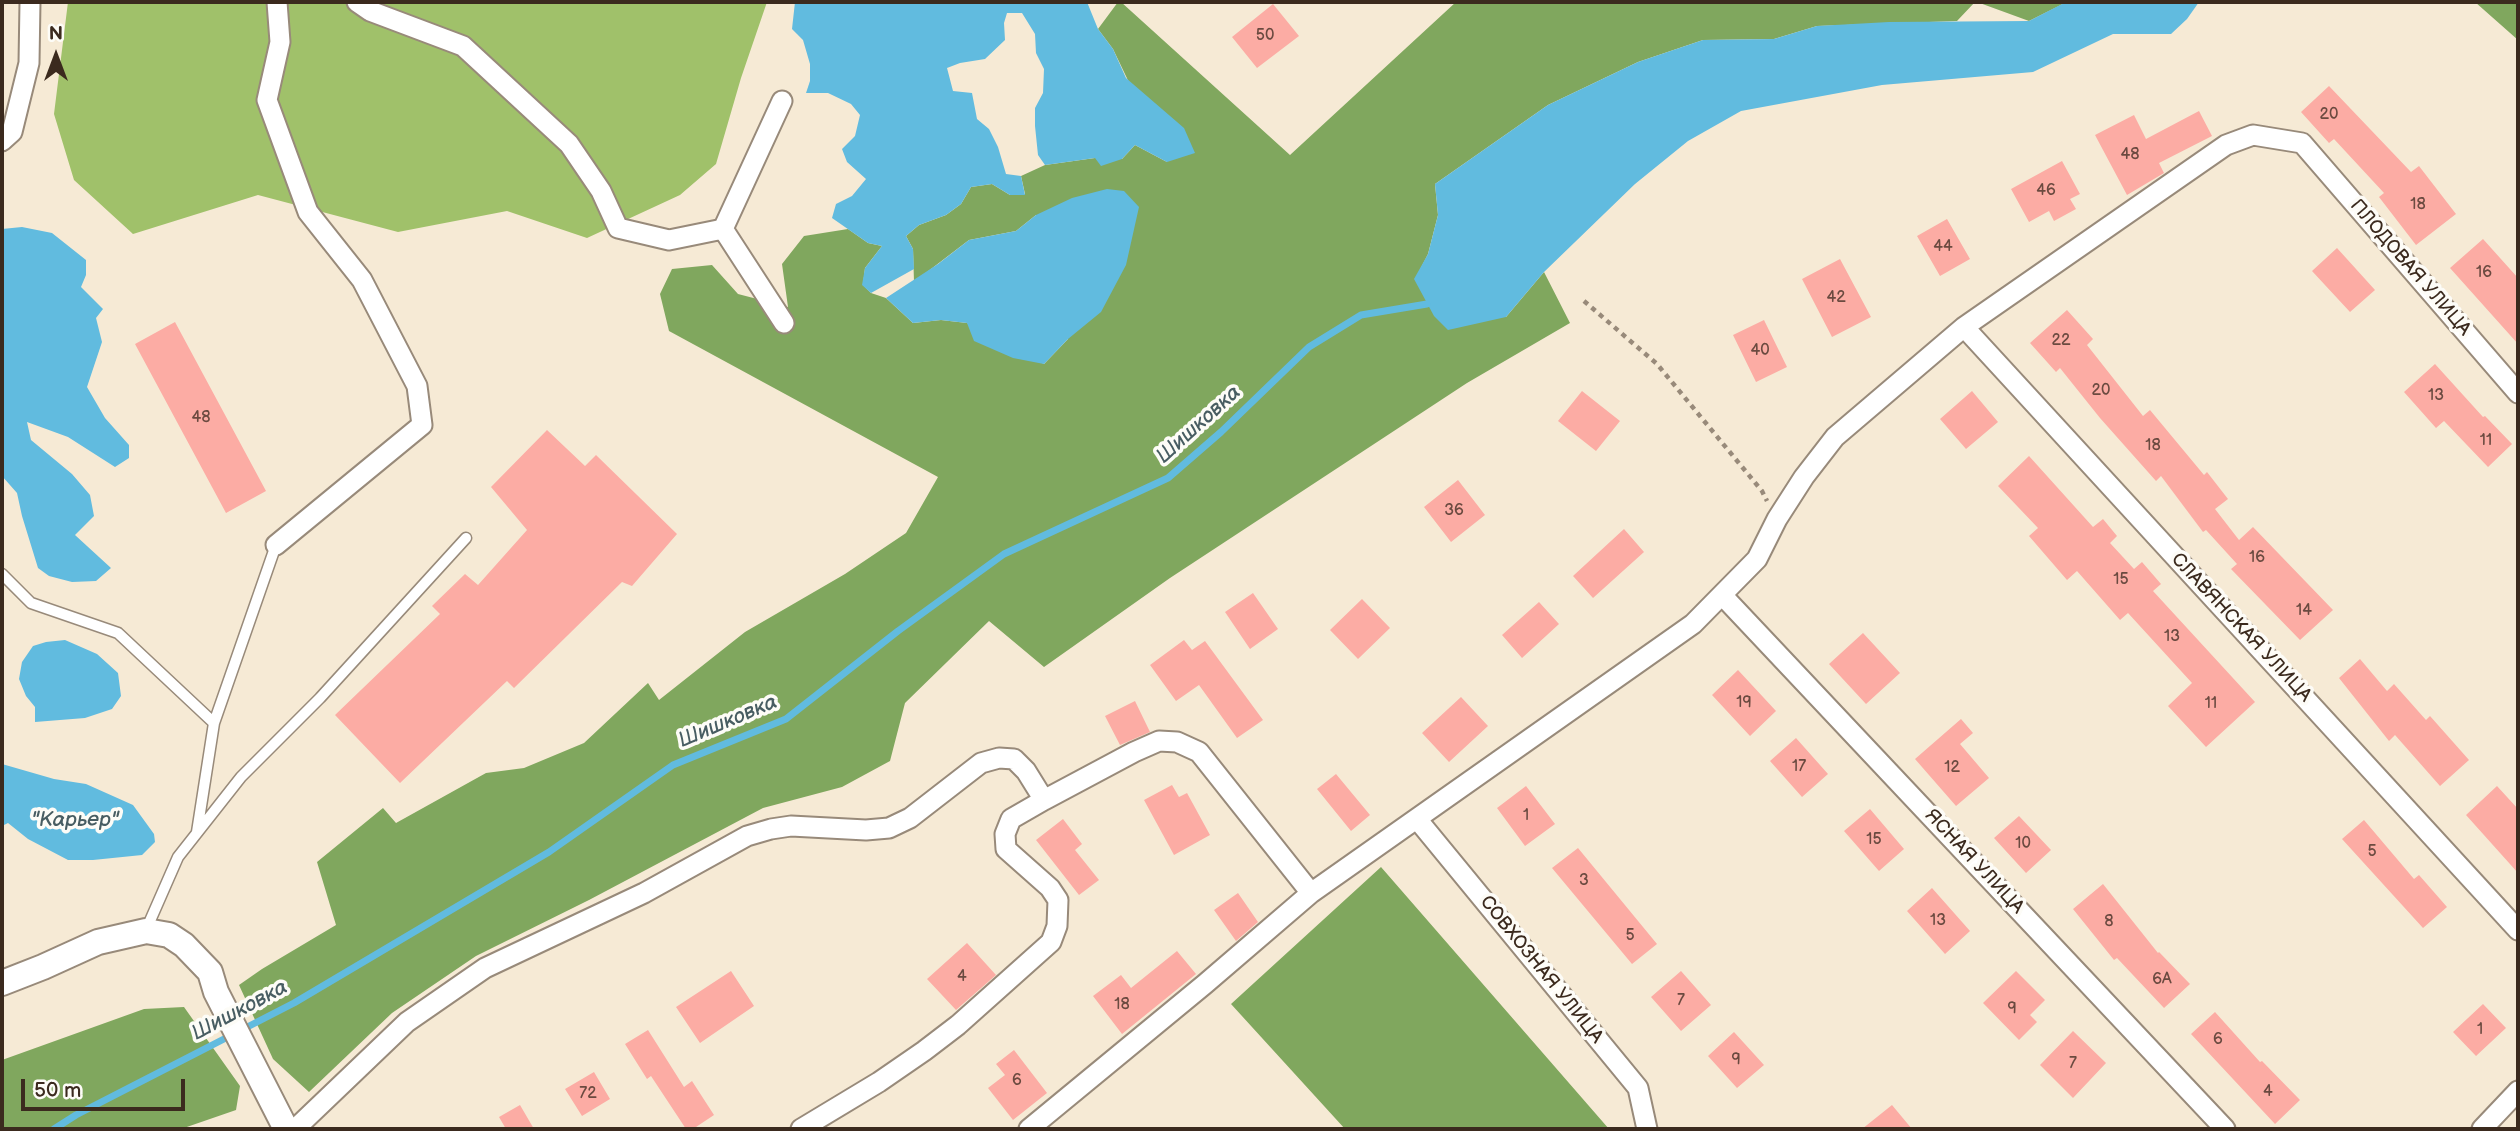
<!DOCTYPE html>
<meta charset="utf-8">
<style>
body{margin:0}
#map{position:relative;width:2520px;height:1131px;overflow:hidden;background:#f6ead5;font-family:"Balsamiq Sans",sans-serif}
canvas{display:block}
.frame{position:absolute;inset:0;border:4px solid #3b2a1e;pointer-events:none}
.north{position:absolute;left:21px;top:21px;width:70px;height:70px;-webkit-text-stroke:5px #fdfcf7;paint-order:stroke;rotate:0deg;font-size:19px;font-weight:700;line-height:28px;text-align:center;color:#3b2a1e}
.north::after{content:'';display:block;margin:auto;width:24px;height:32px;background:#3b2a1e;clip-path:polygon(50% 0,100% 100%,50% 72%,0 100%)}
.scale{position:absolute;left:21px;top:1079px;width:164px;height:32px;box-sizing:border-box;border:4px solid #3b2a1e;border-top:0;padding-left:9px;font-size:21px;line-height:24px;white-space:nowrap;color:#3b2a1e;-webkit-text-stroke:5px #fdfcf7;paint-order:stroke}
</style>
<div id="map">
<canvas width="2520" height="1131"></canvas>
<div class="frame"></div>
<div class="north">N</div>
<div class="scale">50 m</div>
</div>
<script>
const ctx = document.querySelector('canvas').getContext('2d');
ctx.lineJoin = 'round';
function fillPath(path, color) {
  ctx.fillStyle = color;
  ctx.fill(path, 'evenodd');
}
function poly(rows) {
  const path = new Path2D();
  for (const r of rows) {
    path.moveTo(r[0], r[1]);
    for (let i = 2; i < r.length; i += 2) path.lineTo(r[i], r[i + 1]);
  }
  return path;
}
function strokePath(path, color, width, dash) {
  ctx.strokeStyle = color;
  ctx.lineWidth = width;
  ctx.lineCap = dash ? 'butt' : 'round';
  ctx.setLineDash(dash || []);
  ctx.stroke(path);
}
function label(font, color, halo, rows, align = 'center') {
  ctx.font = font + ' "Balsamiq Sans",sans-serif';
  ctx.lineWidth = 7;
  ctx.setLineDash([]);
  ctx.textBaseline = 'middle';
  ctx.strokeStyle = halo;
  ctx.fillStyle = color;
  for (const [text, x, y, turn = 0] of rows) {
    ctx.save();
    ctx.translate(x, y);
    ctx.rotate((+turn || 0) * Math.PI / 180);
    ctx.textAlign = isNaN(turn) ? turn : align;
    if (halo) ctx.strokeText(text, 0, 0);
    ctx.fillText(text, 0, 0);
    ctx.restore();
  }
}
fillPath(poly([
 [68,2,767,2,741,78,716,164,680,195,587,238,507,211,398,232,258,195,133,234,74,180,54,114]
]), '#a0c16a');
fillPath(poly([
 [1118,2,1121,2,1290,155,1456,2,1975,2,1957,21,1817,26,1774,39,1703,40,1638,62,1548,105,1435,184,1438,215,1428,254,1415,280,1506,317,1544,272,1570,323,1467,383,1170,578,1044,667,989,621,905,703,890,761,842,787,763,808,589,900,476,956,392,1013,309,1092,273,1059,239,985,262,969,336,925,317,862,383,808,396,823,486,773,524,768,584,743,648,683,659,700,745,632,845,574,906,533,938,477,669,331,660,294,672,269,712,265,738,294,788,307,782,264,804,236,848,229,868,243,882,246,865,268,863,285,871,293,886,298,913,323,941,320,967,323,1044,364,1068,339,1036,215,1016,231,969,240,914,282,913,249,906,236,919,225,946,215,961,204,971,187,992,184,1010,195,1025,194,1021,176,1045,165,1095,158,1122,159,1135,145,1167,162,1113,49,1098,29],
 [1977,2,2067,2,2029,21],
 [2475,2,2518,2,2518,40],
 [1381,867,1609,1129,1345,1129,1231,1004],
 [184,1007,240,1086,236,1110,181,1129,2,1129,2,1060,144,1009]
]), '#80a75e');
fillPath(poly([
 [795,2,1087,2,1098,29,1113,49,1126,78,1184,128,1195,153,1167,162,1135,145,1122,159,1101,166,1095,158,1045,165,1038,155,1035,126,1035,108,1043,93,1044,69,1036,53,1035,34,1022,13,1007,13,1004,23,1005,40,985,59,960,63,947,68,953,91,972,93,977,119,989,129,998,147,1006,174,1021,176,1025,195,1010,195,992,184,971,187,961,204,946,215,919,225,906,236,913,249,914,269,871,293,862,285,865,268,882,246,868,243,832,218,836,204,852,196,866,179,847,162,842,149,855,136,860,115,851,104,828,93,806,93,810,81,810,64,803,40,792,29],
 [2066,2,2199,2,2187,19,2171,34,2113,34,2033,72,1882,85,1741,111,1688,141,1635,184,1544,272,1506,317,1448,330,1434,316,1414,279,1428,254,1438,215,1435,184,1548,105,1638,62,1703,40,1774,39,1817,26,1889,22,2029,21],
 [1107,189,1124,191,1139,207,1126,265,1101,312,1068,339,1044,364,1013,358,974,341,967,323,941,320,913,323,886,298,938,264,969,240,1016,231,1036,215,1072,198],
 [22,227,52,233,86,260,86,275,81,287,103,309,96,318,102,342,87,387,105,418,129,445,129,458,115,467,68,437,27,422,31,440,72,474,90,495,94,516,75,535,111,568,96,581,72,582,49,576,38,568,22,516,17,493,2,476,4,401,2,400,2,229],
 [65,640,97,654,118,673,121,696,112,709,85,718,35,722,35,707,26,696,19,679,22,662,33,646,46,642],
 [2,764,54,779,86,784,133,805,154,834,155,842,142,855,93,860,68,860,28,839,8,823,2,826]
]), '#61bbdf');
strokePath(poly([
 [54,1129,76,1115,294,1003,549,852,673,765,786,719,898,631,1004,554,1168,478,1221,432,1309,347,1361,315,1427,304]
]), '#61bbdf', 7);
fillPath(poly([
 [1273,4,1299,36,1257,68,1232,37],
 [2329,86,2411,172,2419,166,2456,214,2416,245,2379,197,2384,193,2334,139,2329,143,2301,112],
 [2199,111,2212,136,2159,163,2164,173,2127,195,2095,135,2134,115,2146,139],
 [2062,161,2080,194,2070,199,2076,209,2054,221,2049,211,2029,222,2011,189],
 [1947,219,1970,259,1940,276,1917,236],
 [2483,239,2518,278,2518,344,2450,268],
 [2337,248,2375,290,2350,312,2312,271],
 [1840,259,1871,317,1832,337,1802,279],
 [2067,310,2093,339,2087,345,2143,416,2150,410,2204,475,2207,472,2228,499,2215,509,2239,540,2253,527,2333,610,2300,640,2231,569,2237,564,2206,530,2203,532,2161,476,2156,481,2100,418,2060,368,2056,372,2030,343],
 [1764,320,1787,367,1756,382,1733,335],
 [175,322,266,491,226,513,135,344],
 [2435,364,2483,417,2485,416,2512,444,2488,467,2444,421,2436,428,2404,392],
 [1582,391,1620,421,1596,451,1558,421],
 [1972,391,1998,422,1966,449,1940,419],
 [547,430,585,466,596,455,677,534,632,586,622,582,514,688,507,681,400,783,335,715,440,614,432,606,465,574,478,585,527,530,491,487],
 [2029,456,2093,527,2103,519,2117,536,2110,543,2134,569,2142,562,2161,584,2153,591,2255,702,2206,747,2168,706,2192,683,2128,613,2120,620,2077,571,2067,580,2029,536,2038,528,1998,486],
 [1458,480,1485,515,1451,542,1424,507],
 [1624,529,1644,552,1593,598,1573,576],
 [1253,593,1278,629,1250,649,1225,612],
 [1362,599,1390,628,1358,659,1330,630],
 [1539,602,1559,624,1522,658,1502,635],
 [1863,633,1900,673,1866,704,1829,664],
 [1184,640,1192,650,1205,641,1263,720,1237,738,1199,685,1176,701,1150,665],
 [2360,659,2387,691,2394,684,2426,720,2430,716,2469,760,2440,786,2395,735,2389,741,2339,678],
 [1738,670,1776,711,1750,736,1712,695],
 [1461,697,1488,726,1449,762,1422,733],
 [1135,701,1150,732,1120,745,1105,716],
 [1961,719,1973,733,1960,744,1989,778,1956,806,1915,759],
 [1796,738,1828,774,1802,797,1770,761],
 [1336,774,1370,815,1351,831,1317,789],
 [1172,785,1179,797,1187,793,1210,835,1174,855,1144,800],
 [1526,786,1555,824,1525,846,1497,808],
 [2497,786,2518,809,2518,873,2466,815],
 [1870,809,1904,849,1879,871,1844,831],
 [2019,816,2051,850,2026,873,1994,838],
 [1063,819,1082,844,1075,850,1099,880,1079,895,1036,840],
 [2364,820,2414,879,2419,875,2447,907,2423,928,2342,839],
 [1578,848,1657,944,1632,964,1552,868],
 [2103,884,2158,953,2159,952,2190,984,2164,1008,2117,958,2114,960,2073,909],
 [1932,888,1970,931,1945,954,1907,911],
 [1238,893,1258,922,1236,941,1214,910],
 [967,943,996,975,956,1010,927,979],
 [1177,951,1196,974,1122,1034,1093,996,1121,975,1131,988],
 [731,971,754,1006,700,1043,676,1007],
 [1681,971,1711,1005,1681,1031,1651,997],
 [2016,971,2045,1000,2030,1015,2037,1022,2019,1040,1983,1003],
 [2483,1004,2506,1028,2476,1056,2453,1032],
 [2215,1012,2260,1062,2262,1061,2300,1100,2275,1124,2191,1034],
 [648,1030,684,1087,692,1081,714,1115,693,1129,686,1129,651,1076,647,1079,625,1044],
 [2073,1031,2106,1063,2073,1098,2040,1065],
 [1734,1032,1764,1065,1737,1088,1708,1056],
 [1014,1050,1047,1093,1013,1120,988,1088,1005,1075,996,1064],
 [594,1072,610,1099,582,1116,565,1089],
 [520,1105,534,1129,506,1129,499,1117],
 [1892,1105,1912,1129,1862,1129]
]), '#fcaca4');
const service = poly([
 [2,574,31,603,118,633,214,723],
 [197,832,214,723,276,545],
 [146,930,178,857,241,777,320,698,466,538]
]);
const minor = poly([
 [357,2,370,11,463,46,569,144,601,191,618,228,669,240,723,229],
 [782,101,723,229,784,323],
 [2,141,12,132,29,63,30,2],
 [1964,327,2518,930],
 [276,545,422,425,417,386,362,280,308,212,267,100,280,42,277,2],
 [1722,595,2225,1129],
 [1417,819,1638,1088,1647,1129],
 [295,1129,407,1022,485,968,644,893,747,836,771,829,791,826,866,830,889,828,910,818,981,763,999,758,1014,759,1026,771,1044,800,1134,752,1159,741,1177,742,1199,752,1311,893,1693,624,1757,559,1777,519,1804,477,1835,437,1964,327,2226,145,2253,135,2302,143,2518,393],
 [801,1129,879,1082,924,1051,958,1025,1051,942,1057,926,1058,900,1050,888,1006,849,1005,834,1011,819,1044,800],
 [1029,1129,1205,984,1311,893],
 [2482,1129,2518,1091]
]);
const tertiary = poly([
 [2,983,43,967,98,942,146,931,169,935,184,945,210,972,216,992,286,1129]
]);
strokePath(service, '#988a7a', 13);
strokePath(minor, '#988a7a', 23);
strokePath(tertiary, '#988a7a', 28);
strokePath(poly([
 [1584,301,1657,364,1762,491,1767,501]
]), '#988a7a', 4.5, [5, 5]);
strokePath(service, '#fff', 10);
strokePath(minor, '#fff', 19);
strokePath(tertiary, '#fff', 24);
label('16px', '#6b4a40', null, [
 ["50",1265,36],
 ["20",2329,115],
 ["48",2130,155],
 ["46",2046,191],
 ["18",2418,205],
 ["44",1943,247],
 ["16",2484,273],
 ["42",1836,298],
 ["22",2061,341],
 ["40",1760,351],
 ["20",2101,391],
 ["13",2436,396],
 ["48",201,418],
 ["11",2486,441],
 ["18",2153,446],
 ["36",1454,511],
 ["16",2257,558],
 ["15",2121,580],
 ["14",2304,611],
 ["13",2172,637],
 ["19",1744,703],
 ["11",2211,704],
 ["17",1799,767],
 ["12",1952,768],
 ["1",1526,816],
 ["15",1874,840],
 ["10",2023,844],
 ["5",2372,852],
 ["3",1584,881],
 ["13",1938,921],
 ["8",2109,922],
 ["5",1630,936],
 ["4",962,977],
 ["6А",2162,980],
 ["7",1681,1001],
 ["18",1122,1005],
 ["9",2012,1009],
 ["1",2480,1030],
 ["6",2218,1040],
 ["9",1736,1060],
 ["7",2073,1064],
 ["6",1017,1081],
 ["4",2268,1092],
 ["72",588,1094]
]);
label('19px', '#3b2a1e', '#fdfcf7', [
 ["ПЛОДОВАЯ УЛИЦА",2410,268,49],
 ["СЛАВЯНСКАЯ УЛИЦА",2241,628,47],
 ["ЯСНАЯ УЛИЦА",1974,862,47],
 ["СОВХОЗНАЯ УЛИЦА",1541,970,51]
]);
label('italic 21px', '#485d62', '#fdfcf7', [
 ["Шишковка",1199,425,-42],
 ["Шишковка",728,722,-23],
 ["\"Карьер\"",75,821],
 ["Шишковка",240,1011,-28]
]);
</script>
